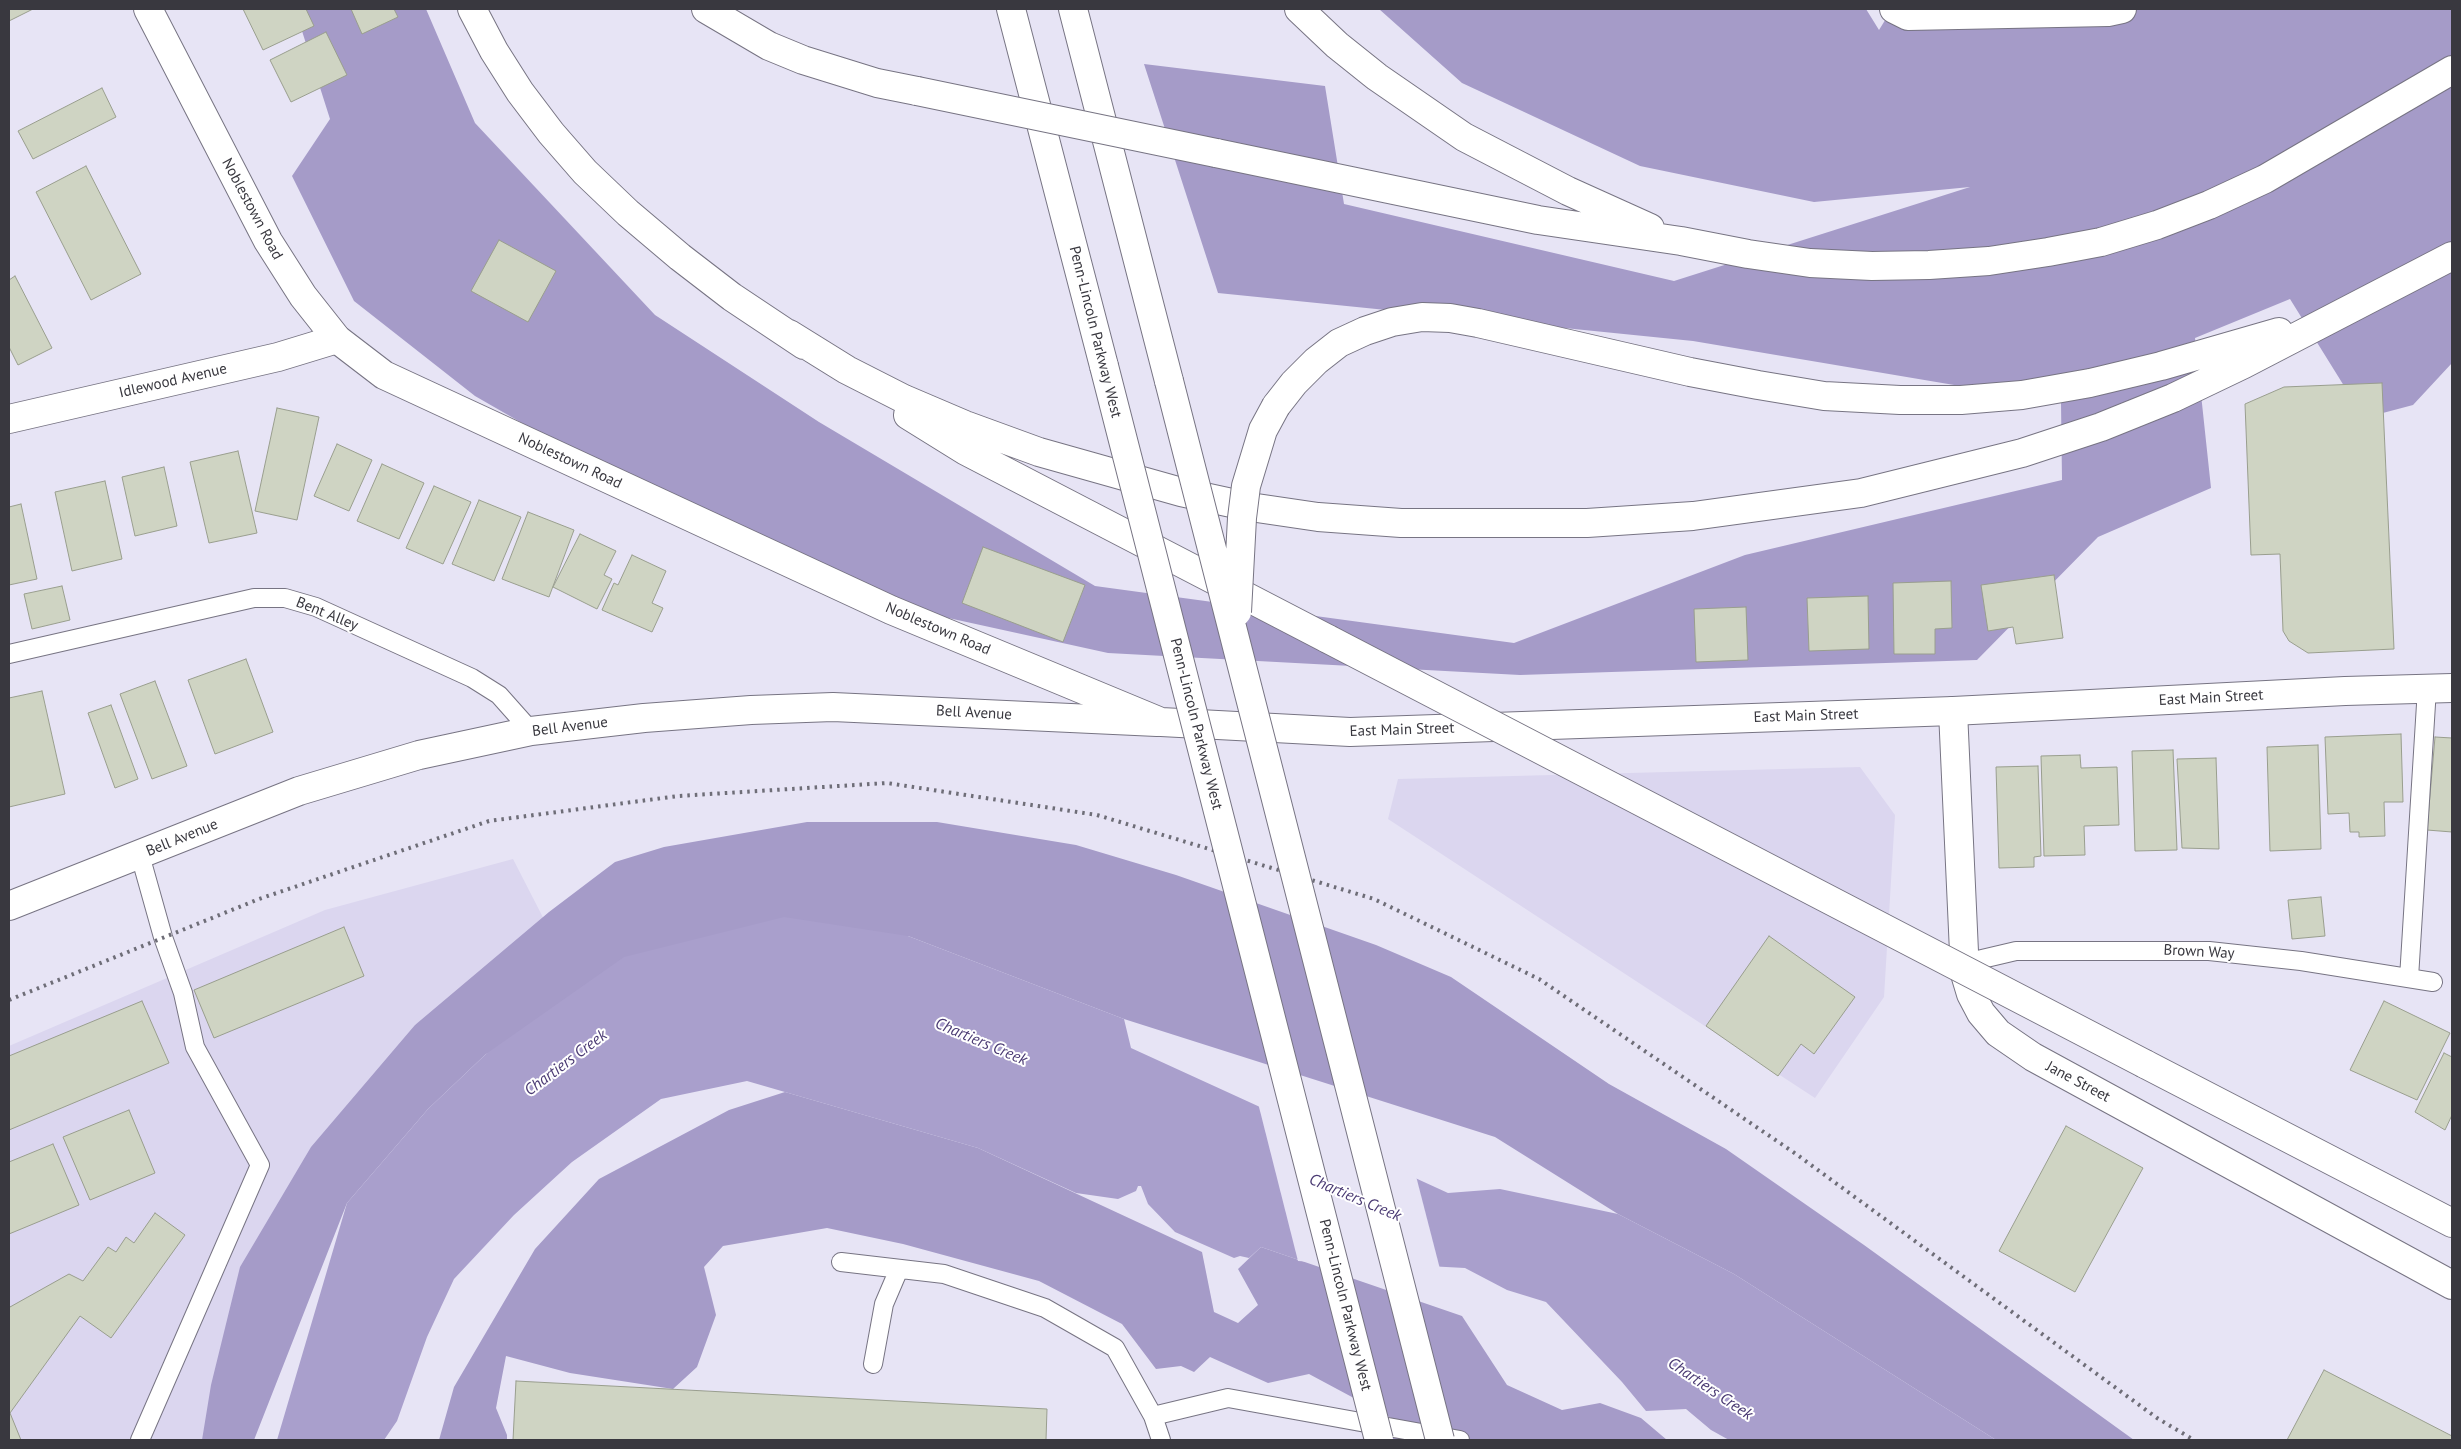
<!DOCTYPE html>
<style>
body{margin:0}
#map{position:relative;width:2461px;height:1449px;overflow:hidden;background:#e7e4f5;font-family:"PT Sans",sans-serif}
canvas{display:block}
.frame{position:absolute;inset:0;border:10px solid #39383f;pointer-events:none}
</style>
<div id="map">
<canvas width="2461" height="1449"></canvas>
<div class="frame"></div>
</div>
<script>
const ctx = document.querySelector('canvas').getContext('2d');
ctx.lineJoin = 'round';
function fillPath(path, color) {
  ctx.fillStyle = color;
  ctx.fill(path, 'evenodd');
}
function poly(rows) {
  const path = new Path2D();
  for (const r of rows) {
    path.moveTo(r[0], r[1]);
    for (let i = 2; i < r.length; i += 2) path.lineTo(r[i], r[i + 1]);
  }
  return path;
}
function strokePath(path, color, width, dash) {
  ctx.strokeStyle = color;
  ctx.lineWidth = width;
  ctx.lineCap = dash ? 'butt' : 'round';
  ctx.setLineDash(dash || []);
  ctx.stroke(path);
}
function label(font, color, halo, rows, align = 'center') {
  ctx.font = font + ' "PT Sans",sans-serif';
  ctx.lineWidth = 4;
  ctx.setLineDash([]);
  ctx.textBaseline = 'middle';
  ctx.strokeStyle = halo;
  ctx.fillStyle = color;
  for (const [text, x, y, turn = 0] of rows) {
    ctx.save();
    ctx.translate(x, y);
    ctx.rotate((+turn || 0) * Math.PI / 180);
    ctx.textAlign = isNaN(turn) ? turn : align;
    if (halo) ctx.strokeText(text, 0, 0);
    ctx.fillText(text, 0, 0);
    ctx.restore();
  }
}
fillPath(poly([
 [1860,767,1895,815,1884,997,1815,1098,1388,819,1398,779],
 [513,859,552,935,415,1025,211,1440,9,1440,9,1046,325,910]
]), '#dbd6ef');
fillPath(poly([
 [295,9,426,9,475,123,655,315,819,422,1095,586,1514,643,1745,555,2062,480,2061,403,1693,341,1218,293,1144,64,1325,86,1344,204,1674,281,1970,187,1814,202,1640,166,1462,83,1379,9,1866,9,1879,30,1892,9,2452,9,2452,363,2413,405,2364,418,2290,299,2195,338,2211,488,2098,537,1977,660,1520,675,1108,653,807,587,475,396,354,301,292,176,330,119],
 [807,822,937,822,1076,845,1176,875,1376,945,1451,977,1609,1084,1726,1149,1864,1245,2134,1440,1996,1440,1734,1274,1618,1214,1495,1137,1124,1019,908,936,486,1054,428,1109,347,1203,254,1440,202,1440,211,1385,240,1267,311,1147,415,1025,549,912,615,862,664,847],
 [785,1092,978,1148,1202,1252,1214,1312,1238,1323,1258,1305,1238,1269,1261,1247,1462,1316,1507,1385,1562,1410,1600,1403,1641,1418,1667,1440,1361,1440,1393,1419,1309,1374,1268,1383,1210,1357,1194,1372,1181,1366,1156,1369,1122,1324,1039,1281,903,1244,827,1228,723,1246,704,1267,716,1315,697,1367,673,1389,570,1373,506,1356,496,1408,507,1435,507,1440,439,1440,454,1387,535,1249,599,1179,729,1110]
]), '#a59bc8');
fillPath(poly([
 [784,917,908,936,1124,1019,1131,1048,1448,1193,1500,1189,1618,1214,1734,1274,1996,1440,1729,1440,1711,1430,1686,1409,1646,1411,1622,1382,1546,1302,1507,1290,1465,1268,1296,1259,1261,1247,1249,1258,1240,1256,1234,1258,1175,1232,1148,1204,1141,1186,1138,1186,1136,1191,1118,1199,1076,1193,978,1148,747,1081,661,1099,572,1162,514,1215,454,1279,427,1337,397,1421,384,1440,277,1440,347,1203,428,1109,486,1054,624,957]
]), '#a99fcc');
fillPath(poly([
 [1258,1103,1416,1176,1440,1269,1298,1261]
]), '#e7e4f5');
const building = poly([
 [9,9,33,9,9,21,9,9],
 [243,9,306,9,314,26,263,50,243,9],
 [351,9,394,9,398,17,362,34,351,9],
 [326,32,347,75,291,102,270,60,326,32],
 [102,88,116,117,33,159,18,131,102,88],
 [86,166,141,274,91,300,36,192,86,166],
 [499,240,556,271,528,322,471,291,499,240],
 [15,276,52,348,18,365,9,347,9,280,15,276],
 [2382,383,2394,649,2308,653,2289,641,2283,631,2280,554,2251,555,2245,404,2284,387,2382,383],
 [277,408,319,417,297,520,255,511,277,408],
 [337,444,372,460,349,511,314,496,337,444],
 [238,451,257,533,209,543,190,462,238,451],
 [382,464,424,483,399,539,357,521,382,464],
 [164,467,177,526,135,536,122,477,164,467],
 [105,481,122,559,72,571,55,492,105,481],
 [434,486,471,502,443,564,406,548,434,486],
 [479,500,521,517,494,581,452,564,479,500],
 [21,504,37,579,9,585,9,507,21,504],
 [528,512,574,530,549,597,502,579,528,512],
 [580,534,616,551,604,575,612,579,597,609,553,587,580,534],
 [983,547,1085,585,1063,642,962,603,983,547],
 [632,555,666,571,652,603,663,608,652,632,602,610,614,583,618,585,632,555],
 [2054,575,2063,638,2016,644,2013,627,1988,631,1981,585,2054,575],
 [1951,581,1952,628,1935,629,1935,654,1894,654,1893,583,1951,581],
 [62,586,70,620,32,629,24,594,62,586],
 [1868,596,1869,649,1809,651,1807,598,1868,596],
 [1746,607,1748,660,1696,662,1694,609,1746,607],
 [246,659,273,732,215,754,188,680,246,659],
 [155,681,187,766,152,779,120,694,155,681],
 [42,691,65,794,9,807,9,698,42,691],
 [111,705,138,779,115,788,88,713,111,705],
 [2401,734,2403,802,2384,802,2385,836,2359,837,2359,832,2350,832,2349,813,2328,814,2325,737,2401,734],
 [2435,737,2452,738,2452,832,2427,830,2435,737],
 [2318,745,2321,849,2270,851,2267,747,2318,745],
 [2173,750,2177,850,2135,851,2132,751,2173,750],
 [2080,755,2081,768,2117,767,2119,825,2084,826,2085,855,2044,856,2041,756,2080,755],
 [2216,758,2219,849,2182,848,2177,759,2216,758],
 [2038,766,2041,856,2034,857,2034,867,1999,868,1996,767,2038,766],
 [2321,897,2325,936,2292,939,2288,900,2321,897],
 [344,927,364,976,214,1038,194,990,344,927],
 [1769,936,1855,997,1814,1054,1801,1044,1778,1076,1706,1026,1769,936],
 [142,1001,169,1063,9,1130,9,1056,142,1001],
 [2384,1001,2450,1033,2417,1100,2350,1070,2384,1001],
 [2444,1053,2452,1057,2452,1115,2445,1130,2415,1112,2444,1053],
 [129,1110,155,1173,90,1200,63,1137,129,1110],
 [2066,1126,2143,1168,2075,1292,1999,1251,2066,1126],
 [53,1144,79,1205,9,1234,9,1162,53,1144],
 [155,1213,185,1235,111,1338,80,1316,10,1413,21,1440,9,1440,9,1304,10,1307,69,1274,83,1281,108,1247,116,1252,126,1237,134,1243,155,1213],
 [2324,1370,2452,1436,2452,1440,2287,1440,2324,1370],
 [516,1381,1047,1409,1046,1440,513,1440,516,1381]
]);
fillPath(building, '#cfd4c3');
strokePath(building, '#999e8e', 1);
const lane = poly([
 [9,654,254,598,285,598,316,607,472,678,499,695,531,731],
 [1965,963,2016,951,2209,951,2301,961,2433,982],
 [2409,978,2427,688],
 [841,1262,944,1274,1045,1308,1115,1348,1153,1416,1161,1440],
 [873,1364,884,1304,899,1269],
 [1153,1416,1228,1398,1460,1440],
 [140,1440,260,1165,195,1047,183,993,163,937,140,855]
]);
const street = poly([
 [1894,9,1908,16,2108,12,2122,9],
 [9,419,278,357,337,339],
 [1953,711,1965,974,1971,994,1981,1013,1998,1033,2033,1057,2452,1285],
 [9,906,299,791,419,755,531,731,644,718,751,710,833,707,1157,722]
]);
const secondary = poly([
 [148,9,268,241,303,296,337,339,384,375,891,610,1161,722,1350,732,1953,711,2345,691,2452,688]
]);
const highway = poly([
 [472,9,494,51,520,92,551,133,585,172,628,213,680,257,732,297,804,345],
 [706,9,769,46,803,60,877,83,917,91],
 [1011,9,1104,366],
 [1073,9,1169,381],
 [1299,9,1337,45,1377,77,1464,137,1568,191,1650,228],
 [1216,153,1538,220,1681,241,1748,254,1810,263,1872,266,1929,265,1989,261,2048,252,2101,242,2157,225,2209,205,2265,179,2452,70],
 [789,334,847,370,904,399,965,425,1039,452,1181,492,1250,507,1318,517,1401,523,1587,523,1693,516,1861,493,2022,453,2101,427,2173,398,2244,364,2452,256],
 [1276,406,1294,383,1316,361,1339,343,1365,331,1392,322,1422,317,1450,318,1478,323,1690,372,1758,385,1824,396,1900,400,1961,400,2022,395,2090,383,2161,366,2279,332],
 [908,415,966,451,1328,639],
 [2145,1064,2452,1223]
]);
strokePath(lane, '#777483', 20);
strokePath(street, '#777483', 30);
strokePath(secondary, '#777483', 30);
strokePath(highway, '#777483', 30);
strokePath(lane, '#fff', 18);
strokePath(street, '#fff', 28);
strokePath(secondary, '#fff', 28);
strokePath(highway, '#fff', 28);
strokePath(poly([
 [9,1000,259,899,489,821,678,796,887,783,1097,815,1374,899,1539,979,1796,1154,2157,1418,2194,1440]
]), '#6e6d77', 4, [2.5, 5]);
const highwayBridge = poly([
 [917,91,1216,153],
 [1104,366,1379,1440],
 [1169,381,1440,1440],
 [1237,612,1242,518,1246,486,1263,430,1276,406],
 [1328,639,2145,1064]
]);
strokePath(highwayBridge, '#777483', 30, []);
strokePath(highwayBridge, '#fff', 28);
label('15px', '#39383f', '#fff', [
 ["Noblestown Road",252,209,62],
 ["Penn-Lincoln Parkway West",1095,332,76],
 ["Idlewood Avenue",173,381,-13],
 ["Noblestown Road",570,461,25],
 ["Bent Alley",327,614,22],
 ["Noblestown Road",938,629,23],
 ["East Main Street",2211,698,-3],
 ["Bell Avenue",974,713,3],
 ["East Main Street",1806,716,-2],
 ["Penn-Lincoln Parkway West",1196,724,76],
 ["Bell Avenue",570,727,-7],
 ["East Main Street",1402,730,-2],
 ["Bell Avenue",182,838,-22],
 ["Brown Way",2199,952,3],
 ["Jane Street",2078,1082,28],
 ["Penn-Lincoln Parkway West",1345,1305,76]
]);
label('italic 16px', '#4a3a73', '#fff', [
 ["Chartiers Creek",981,1042,23],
 ["Chartiers Creek",566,1063,-37],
 ["Chartiers Creek",1355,1198,23],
 ["Chartiers Creek",1710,1389,34]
]);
</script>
